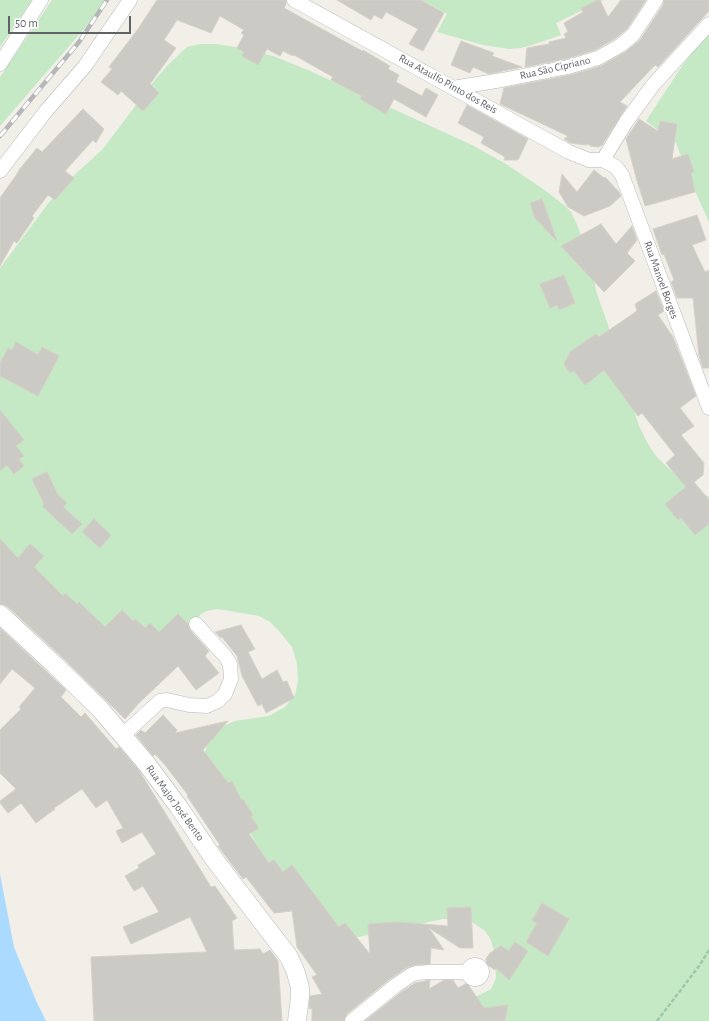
<!DOCTYPE html>
<meta charset="utf-8">
<style>
body{margin:0}
#map{position:relative;width:709px;height:1021px;overflow:hidden;background:#f1efe8;font-family:"Alegreya Sans",sans-serif}
canvas{display:block}
.scale{position:absolute;left:8px;top:16px;width:123px;height:18px;box-sizing:border-box;border:2px solid #5f6368;border-top:0;padding-left:5px;font-size:12px;line-height:14px;white-space:nowrap;color:#5f6368;-webkit-text-stroke:3px #fff;paint-order:stroke}
</style>
<div id="map">
<canvas width="709" height="1021"></canvas>
<div class="scale">50 m</div>
</div>
<script>
const ctx = document.querySelector('canvas').getContext('2d');
ctx.lineJoin = 'round';
function fillPath(path, color) {
  ctx.fillStyle = color;
  ctx.fill(path, 'evenodd');
}
function poly(rows) {
  const path = new Path2D();
  for (const r of rows) {
    if (r.length === 3) {
      path.moveTo(r[0] + r[2], r[1]);
      path.arc(r[0], r[1], r[2], 0, 2 * Math.PI);
      continue;
    }
    path.moveTo(r[0], r[1]);
    for (let i = 2; i < r.length; i += 2) path.lineTo(r[i], r[i + 1]);
  }
  return path;
}
function strokePath(path, color, width, dash) {
  ctx.strokeStyle = color;
  ctx.lineWidth = width;
  ctx.lineCap = dash ? 'butt' : 'round';
  ctx.setLineDash(dash || []);
  ctx.stroke(path);
}
function label(font, color, halo, rows, align = 'center') {
  ctx.font = font + ' "Alegreya Sans",sans-serif';
  ctx.lineWidth = 4;
  ctx.setLineDash([]);
  ctx.textBaseline = 'middle';
  ctx.strokeStyle = halo;
  ctx.fillStyle = color;
  for (const [text, x, y, turn = 0] of rows) {
    ctx.save();
    ctx.translate(x, y);
    ctx.rotate((+turn || 0) * Math.PI / 180);
    ctx.textAlign = isNaN(turn) ? turn : align;
    if (halo) ctx.strokeText(text, 0, 0);
    ctx.fillText(text, 0, 0);
    ctx.restore();
  }
}
fillPath(poly([
 [0,0,32,0,0,47],
 [52,0,109,0,0,126,0,77],
 [422,0,603,0,556,23,561,35,535,44,521,48,510,49,483,45,437,32,447,14],
 [709,33,709,222,691,182,676,143,646,121,682,66,698,45],
 [200,44,216,44,248,49,276,57,310,71,472,145,506,164,546,191,565,206,571,212,576,222,586,249,597,294,608,325,639,426,647,442,656,456,667,467,691,486,709,497,709,1021,429,1021,491,989,496,978,495,953,490,938,485,931,472,922,463,919,443,919,330,943,260,850,204,755,207,746,210,739,220,728,235,721,269,716,285,707,295,695,298,681,297,664,292,647,280,632,270,622,259,616,224,610,217,609,206,611,201,614,149,673,43,581,0,541,0,268,47,205,70,179,103,149,154,81,169,64,187,47]
]), '#c5e8c5');
fillPath(poly([
 [0,874,14,947,37,1003,46,1021,0,1021]
]), '#aadaff');
const building = poly([
 [157,0,286,0,286,4,284,8,362,51,363,50,390,66,388,69,399,75,396,82,422,96,426,88,438,95,426,117,394,99,386,114,360,99,362,96,331,80,333,77,294,55,293,56,283,51,280,56,267,49,258,65,242,56,244,52,237,48,244,35,241,33,244,30,220,16,211,33,177,20,164,40,176,48,150,84,159,93,143,111,121,91,118,95,101,82,112,69,109,67,138,29,157,0],
 [337,0,421,0,444,13,423,51,409,44,418,29,386,12,382,19,374,15,371,20,337,0],
 [598,0,600,0,608,17,621,0,646,0,627,29,616,38,595,50,566,59,525,67,527,48,549,44,549,42,566,38,564,34,568,32,564,23,583,12,581,8,598,0],
 [664,0,709,0,709,11,658,67,655,65,620,102,627,106,602,145,598,147,590,146,589,144,586,145,570,143,564,139,568,136,500,104,504,88,570,75,601,66,625,52,640,40,663,5,664,0],
 [461,41,494,53,492,56,522,67,489,74,473,67,470,73,451,65,461,41],
 [467,105,528,139,518,160,504,160,505,157,481,143,484,137,458,123,467,105],
 [83,109,104,129,96,143,93,140,65,171,74,178,55,200,48,195,32,216,34,218,17,243,14,241,0,266,0,198,19,171,19,170,37,148,42,152,83,109],
 [639,119,658,131,660,121,677,124,672,159,688,154,694,172,691,173,695,192,645,206,637,181,626,139,639,119],
 [594,170,604,178,605,177,619,192,621,196,610,206,584,216,568,207,559,192,562,174,577,192,594,170],
 [542,199,546,210,557,241,535,218,530,203,542,199],
 [697,215,706,240,692,245,705,272,709,270,709,368,703,368,699,356,693,298,677,298,671,282,674,280,664,254,662,255,653,229,697,215],
 [601,224,616,244,632,226,637,240,627,253,635,261,604,292,561,246,601,224],
 [564,275,575,303,559,310,557,305,550,308,540,284,564,275],
 [656,291,664,311,658,315,673,337,696,396,680,408,694,426,681,435,704,463,703,475,694,482,709,500,709,524,695,535,681,518,678,520,665,504,686,487,666,463,675,455,642,413,638,416,604,370,585,385,574,371,570,373,564,364,570,352,596,334,599,337,637,311,635,304,656,291],
 [16,342,38,355,42,347,59,356,38,396,0,376,0,363,8,348,12,350,16,342],
 [0,410,24,440,16,446,24,456,19,459,24,466,14,474,7,465,0,471,0,410],
 [47,472,58,495,67,503,63,507,82,524,72,534,42,506,44,504,32,479,47,472],
 [94,519,111,535,100,548,82,532,94,519],
 [0,539,18,558,30,544,44,556,34,567,63,596,65,593,77,604,79,602,105,627,122,610,133,621,135,619,145,628,150,623,159,632,178,614,188,624,190,630,209,651,205,656,219,673,196,690,178,666,139,703,125,719,62,657,7,606,0,604,0,539],
 [241,625,255,649,248,652,262,679,277,670,283,682,287,681,294,698,266,713,262,704,258,706,242,676,237,656,222,637,221,638,215,632,241,625],
 [0,628,66,690,61,697,81,717,85,713,116,749,119,747,138,769,211,887,215,886,237,918,232,921,234,950,260,949,263,954,270,950,278,961,282,1021,94,1021,91,957,207,952,190,917,131,944,123,927,159,912,143,886,134,891,125,876,139,868,138,865,156,854,142,832,122,843,116,831,123,828,107,800,96,808,82,789,54,808,55,809,36,823,21,803,8,813,0,803,0,801,16,789,0,773,0,730,21,709,19,707,35,688,12,669,0,684,0,628],
 [163,715,177,730,175,733,228,721,203,750,228,783,232,781,241,800,243,799,253,815,251,817,259,828,249,834,269,863,274,860,283,872,292,865,339,927,345,923,370,954,368,924,397,922,448,926,447,908,471,907,473,948,460,948,429,928,444,950,431,948,430,964,415,965,406,968,390,979,347,1014,344,1021,312,1021,312,1008,309,1009,310,996,322,994,312,977,317,975,297,947,292,911,274,913,246,877,243,879,218,846,220,845,187,796,188,795,165,765,155,754,153,756,136,735,141,730,145,733,163,715],
 [542,903,569,919,548,956,526,942,537,923,532,921,542,903],
 [515,942,528,951,509,980,496,968,495,970,486,964,486,959,490,953,501,946,509,951,515,942],
 [430,980,429,989,444,980,453,980,458,988,467,983,484,1008,508,1005,505,1021,365,1021,400,993,415,983,430,980]
]);
fillPath(building, '#cccac5');
strokePath(building, '#d6d1c6', 1);
const minor = poly([
 [294,0,569,152,589,160,603,160,616,167,622,175,709,408],
 [0,64,41,0],
 [453,88,502,80,568,67,598,58,621,45,633,35,656,0],
 [603,160,626,122,653,85,709,24],
 [0,171,46,111,85,66,130,0],
 [123,735,160,701,167,700,189,705,207,706,218,701,225,694,231,679,230,664,225,656,196,624],
 [475,972,7],
 [352,1021,395,986,411,975,416,973,429,972,468,972]
]);
const tertiary = poly([
 [0,614,55,665,100,709,146,763,178,806,214,859,289,957,296,973,300,988,300,997,297,1021]
]);
strokePath(minor, '#b5b8bc', 15);
strokePath(tertiary, '#b5b8bc', 19);
strokePath(poly([
 [657,1021,699,966,709,950]
]), '#9cc7a9', 2.5, [4, 2]);
strokePath(minor, '#fff', 14);
strokePath(tertiary, '#fff', 18);
const rail = poly([
 [0,136,79,42,107,0]
]);
strokePath(rail, '#b6b7b8', 4.5);
strokePath(rail, '#fff', 3, [9]);
label('11px', '#5f6368', '#fff', [
 ["Rua São Cipriano",555,68,-13],
 ["Rua Ataulfo Pinto dos Reis",448,84,29],
 ["Rua Manoel Borges",661,280,70],
 ["Rua Major José Bento",175,803,54]
]);
</script>
